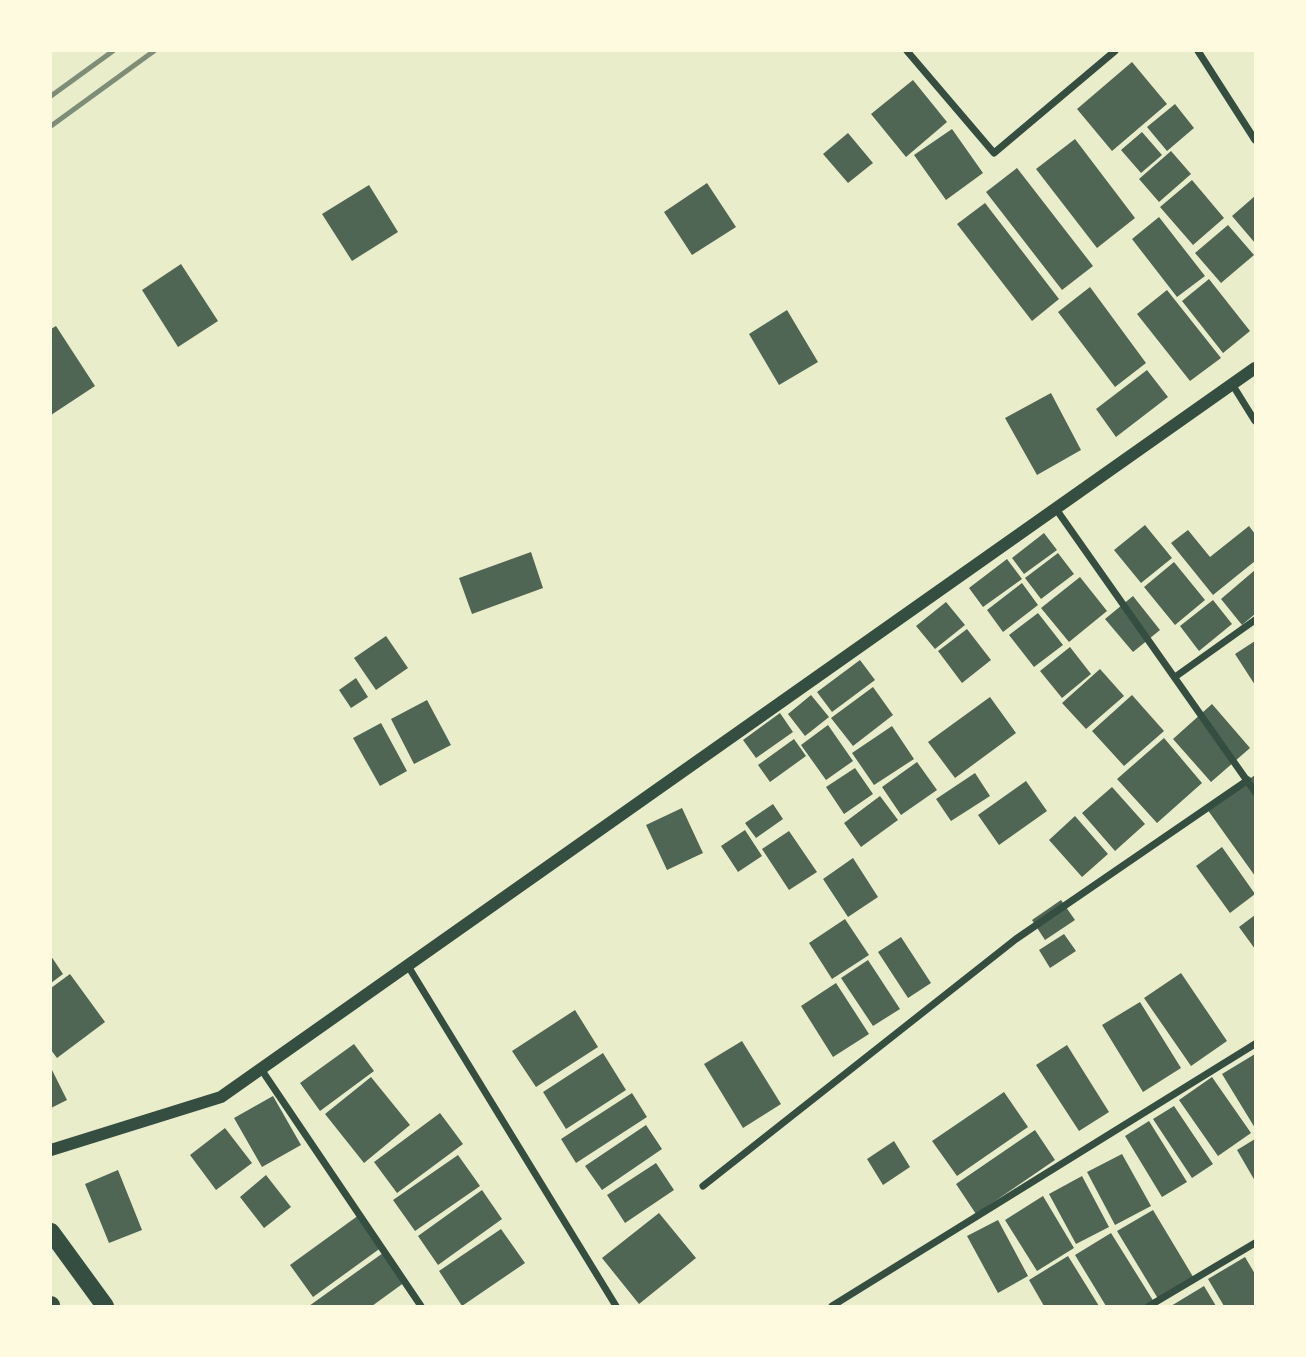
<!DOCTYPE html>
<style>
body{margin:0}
#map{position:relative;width:1306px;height:1357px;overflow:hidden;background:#e9edc9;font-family:"Titillium Web",sans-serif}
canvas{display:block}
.frame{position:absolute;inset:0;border:52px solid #fefae0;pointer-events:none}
</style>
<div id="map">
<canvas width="1306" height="1357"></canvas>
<div class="frame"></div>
</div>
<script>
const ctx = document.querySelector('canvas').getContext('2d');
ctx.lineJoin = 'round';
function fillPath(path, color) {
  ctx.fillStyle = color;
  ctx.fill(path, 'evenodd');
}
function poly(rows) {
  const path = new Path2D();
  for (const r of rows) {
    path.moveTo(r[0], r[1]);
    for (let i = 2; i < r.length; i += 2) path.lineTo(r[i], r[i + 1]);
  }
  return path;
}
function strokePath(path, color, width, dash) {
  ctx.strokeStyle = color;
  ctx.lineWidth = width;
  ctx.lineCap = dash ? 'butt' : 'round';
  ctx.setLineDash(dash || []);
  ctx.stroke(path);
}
fillPath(poly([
 [1132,62,1167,104,1112,151,1077,109],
 [913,80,947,122,906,157,871,114],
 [1175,104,1194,128,1167,151,1147,127],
 [952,129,983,173,946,200,914,155],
 [1142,132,1162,155,1141,173,1121,150],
 [848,133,873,163,848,183,823,154],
 [1075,139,1135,218,1097,248,1036,169],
 [1171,151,1191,174,1159,202,1139,179],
 [1017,168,1093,266,1062,290,986,192],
 [1192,180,1224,218,1193,245,1160,207],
 [707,183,736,227,692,255,664,212],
 [369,185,398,232,352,261,322,214],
 [1255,196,1255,243,1232,216],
 [985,203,1059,299,1032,321,957,224],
 [1159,217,1205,276,1177,297,1132,239],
 [1228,225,1254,255,1221,283,1195,253],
 [181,264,218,321,178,347,142,290],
 [1209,279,1250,331,1223,353,1182,301],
 [1090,287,1146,363,1115,387,1058,312],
 [1167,290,1221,358,1190,381,1137,314],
 [787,310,818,362,779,385,749,334],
 [56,326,95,386,51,415,51,329],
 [1147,370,1168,397,1116,437,1096,409],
 [1051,393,1081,450,1037,475,1005,418],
 [1145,525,1172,558,1141,583,1114,550],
 [1249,526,1255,534,1255,561,1213,595,1171,543,1188,530,1210,557],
 [1044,533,1057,550,1024,574,1012,558],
 [531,552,543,588,472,614,459,578],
 [1058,553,1074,574,1041,599,1025,578],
 [1007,559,1022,579,983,607,969,588],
 [1174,562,1205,600,1175,625,1144,587],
 [1255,570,1255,614,1242,625,1221,599],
 [1080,577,1107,611,1069,642,1041,608],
 [1022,583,1038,605,1003,632,987,610],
 [1133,596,1160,630,1133,652,1105,619],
 [1213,600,1232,624,1199,651,1180,626],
 [946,602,965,625,935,649,916,626],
 [1038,613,1063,645,1034,667,1009,635],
 [967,629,991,660,962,683,938,651],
 [386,636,408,668,376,690,354,658],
 [1255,641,1255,685,1235,654],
 [1070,647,1091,674,1062,698,1040,671],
 [860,660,875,680,832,712,817,692],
 [1100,669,1124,696,1086,729,1062,703],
 [356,678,368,697,351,708,339,690],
 [873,687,893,715,853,746,831,718],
 [811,695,829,717,805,736,788,714],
 [1132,695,1164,731,1124,766,1092,731],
 [990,697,1016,733,955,778,928,742],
 [427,700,451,745,414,764,391,719],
 [1212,704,1250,748,1211,782,1173,739],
 [780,713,793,732,756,758,743,740],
 [381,723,407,771,380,786,353,738],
 [828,725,853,761,826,780,801,745],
 [892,726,914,759,874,785,852,753],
 [1164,738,1202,783,1157,823,1117,779],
 [794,739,806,756,770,782,758,765],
 [917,762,937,790,901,815,882,787],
 [855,768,873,794,844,814,826,787],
 [975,773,990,796,951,821,936,799],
 [1255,775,1255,876,1207,809],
 [1026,781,1047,811,999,845,978,815],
 [1112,787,1145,824,1115,851,1082,813],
 [880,796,898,820,861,847,844,823],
 [773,804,783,819,756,838,745,823],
 [682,808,703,853,667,870,646,825],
 [1075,816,1108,854,1082,877,1049,840],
 [745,830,762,856,738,872,721,846],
 [789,831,817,872,789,890,762,849],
 [1222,847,1255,894,1230,913,1196,866],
 [853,858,878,897,848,917,823,879],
 [1061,900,1075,920,1045,940,1032,920],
 [1255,915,1255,949,1239,927],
 [845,919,869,955,832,979,809,943],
 [1064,934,1076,951,1050,968,1039,950],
 [901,937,931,983,908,998,878,952],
 [51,956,63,974,51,983],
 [868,960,900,1009,873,1026,841,978],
 [1181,973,1227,1041,1191,1066,1144,998],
 [70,974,105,1022,57,1058,51,1050,51,988],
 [836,983,869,1034,833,1057,801,1006],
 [1140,1002,1181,1068,1143,1092,1102,1025],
 [575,1010,598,1047,536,1087,512,1051],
 [742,1041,781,1104,743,1128,704,1064],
 [354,1044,374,1071,320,1111,300,1083],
 [1067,1045,1109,1112,1079,1131,1036,1065],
 [603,1053,626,1090,566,1129,543,1092],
 [1255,1054,1255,1128,1222,1074],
 [51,1068,67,1100,51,1108],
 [371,1077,410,1125,364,1163,325,1114],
 [1212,1077,1251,1133,1218,1156,1179,1100],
 [1004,1092,1028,1127,957,1176,932,1141],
 [632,1093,647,1117,576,1163,561,1139],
 [273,1096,301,1145,262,1167,234,1118],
 [1174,1106,1213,1164,1192,1178,1153,1119],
 [440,1113,463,1144,397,1193,374,1162],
 [1149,1121,1187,1182,1162,1197,1125,1136],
 [646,1125,662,1149,602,1190,585,1166],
 [225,1128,252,1163,216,1190,190,1155],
 [1035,1130,1055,1160,976,1214,956,1184],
 [1255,1139,1255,1181,1237,1150],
 [894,1141,910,1167,883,1185,867,1159],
 [1122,1154,1151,1206,1115,1225,1087,1172],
 [458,1155,480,1186,415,1231,393,1200],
 [656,1163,674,1190,625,1223,607,1195],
 [118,1170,142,1230,109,1243,85,1184],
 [266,1175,291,1207,264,1228,240,1197],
 [1082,1176,1109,1227,1076,1244,1049,1194],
 [482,1190,502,1219,438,1265,418,1236],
 [1043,1196,1074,1248,1037,1271,1005,1220],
 [1153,1210,1195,1280,1160,1302,1117,1231],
 [659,1213,696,1258,639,1304,602,1258],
 [359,1215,382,1247,313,1297,290,1265],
 [998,1220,1028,1276,998,1293,967,1236],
 [501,1229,525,1263,462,1306,439,1271],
 [1111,1233,1154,1302,1147,1306,1106,1306,1075,1255],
 [383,1253,405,1282,372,1306,309,1306],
 [1068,1256,1099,1306,1044,1306,1029,1280],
 [1245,1257,1255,1274,1255,1306,1224,1306,1208,1279],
 [1204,1286,1216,1306,1171,1306]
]), '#4f6655');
strokePath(poly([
 [907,51,994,153,1115,51],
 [1198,51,1255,140],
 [1232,384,1255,421],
 [1056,509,1255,792],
 [1175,677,1255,620],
 [408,966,616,1306],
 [261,1069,421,1306],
 [703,1186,1016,939,1248,780],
 [832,1306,1255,1044],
 [1149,1306,1255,1243]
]), '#344e41', 7);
strokePath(poly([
 [51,1150,221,1097,1255,368]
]), '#344e41', 12);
strokePath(poly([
 [51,1232,105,1306],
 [51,1305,51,1306]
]), '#344e41', 18);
strokePath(poly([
 [51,96,113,51],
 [51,126,154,51]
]), '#7c8e77', 5);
</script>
